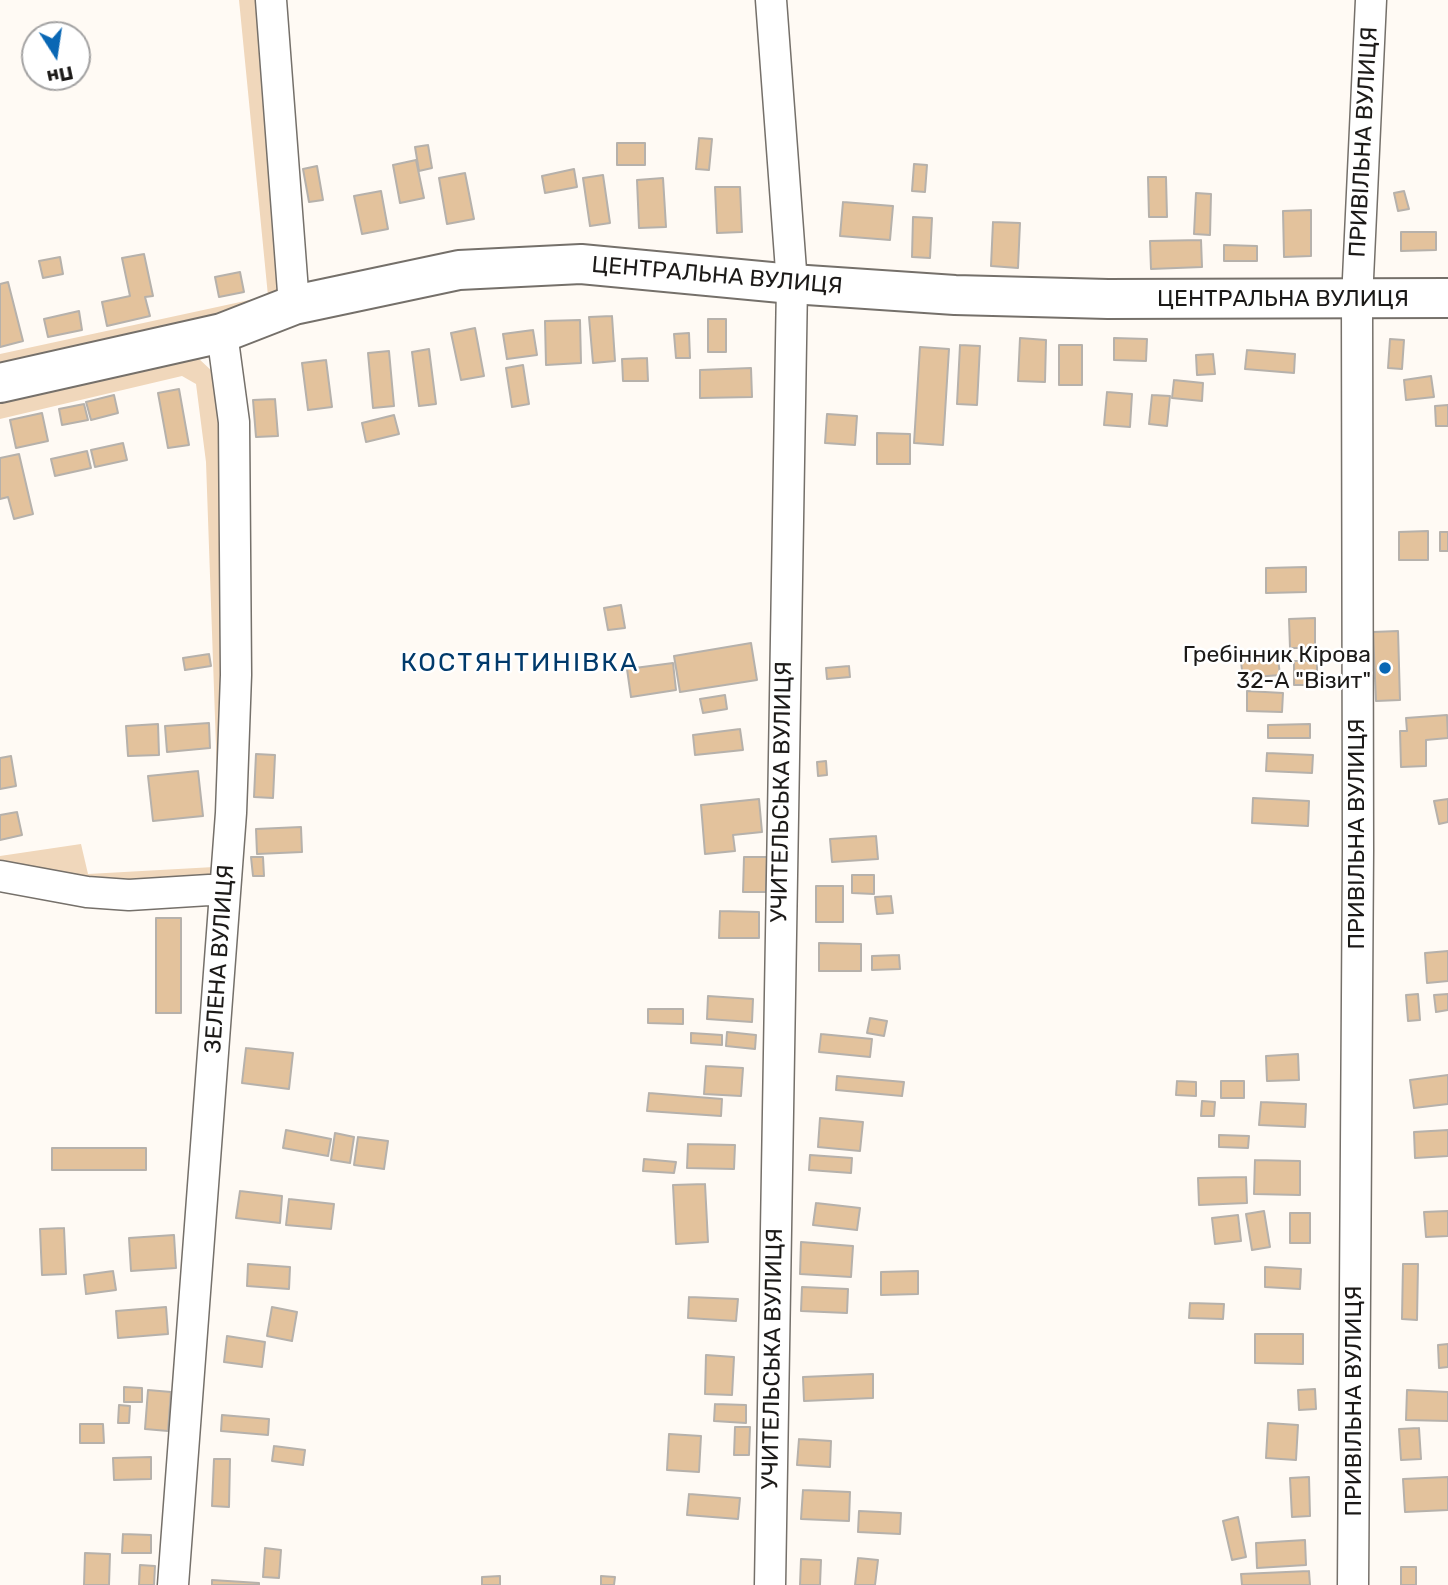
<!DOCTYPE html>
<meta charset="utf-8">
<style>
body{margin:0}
#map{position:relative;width:1448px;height:1585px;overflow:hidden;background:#fffaf4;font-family:Rubik,sans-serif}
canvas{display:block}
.north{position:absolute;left:21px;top:21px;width:70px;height:70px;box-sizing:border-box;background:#fff;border:2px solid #a4a3a3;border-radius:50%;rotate:168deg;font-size:19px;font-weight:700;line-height:28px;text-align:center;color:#1c1a18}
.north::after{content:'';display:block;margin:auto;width:24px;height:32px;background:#0967b4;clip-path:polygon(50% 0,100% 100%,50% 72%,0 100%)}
</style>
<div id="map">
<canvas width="1448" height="1585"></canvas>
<div class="north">Пн</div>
</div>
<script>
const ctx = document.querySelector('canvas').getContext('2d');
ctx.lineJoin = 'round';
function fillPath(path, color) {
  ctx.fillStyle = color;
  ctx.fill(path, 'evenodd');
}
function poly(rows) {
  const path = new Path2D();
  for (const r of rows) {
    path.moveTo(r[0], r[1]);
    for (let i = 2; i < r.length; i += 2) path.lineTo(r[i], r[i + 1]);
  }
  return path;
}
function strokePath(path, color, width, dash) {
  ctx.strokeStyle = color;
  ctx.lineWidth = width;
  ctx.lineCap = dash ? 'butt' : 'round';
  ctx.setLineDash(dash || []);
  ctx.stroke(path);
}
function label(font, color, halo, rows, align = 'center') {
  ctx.font = font + ' Rubik,sans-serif';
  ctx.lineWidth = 5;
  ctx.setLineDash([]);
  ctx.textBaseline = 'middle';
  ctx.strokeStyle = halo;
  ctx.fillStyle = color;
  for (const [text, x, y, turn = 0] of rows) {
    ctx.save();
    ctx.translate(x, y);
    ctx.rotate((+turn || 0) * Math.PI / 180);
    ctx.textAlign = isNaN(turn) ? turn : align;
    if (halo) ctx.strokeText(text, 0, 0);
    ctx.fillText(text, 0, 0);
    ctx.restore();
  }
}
fillPath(poly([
 [239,0,266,0,283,300,0,373,0,354,268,296],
 [198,358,213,372,221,397,223,711,219,871,205,882,117,886,0,863,0,856,81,844,88,874,214,867,218,803,206,462,196,384,182,376,0,419,0,395]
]), '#f0d7bb');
const building = poly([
 [699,138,712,139,709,170,696,169,699,138],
 [617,143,645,143,645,165,617,165,617,143],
 [428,145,432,168,419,171,415,147,428,145],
 [416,160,424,198,400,203,393,165,416,160],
 [914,164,927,165,925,192,912,191,914,164],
 [317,166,323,200,309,202,303,169,317,166],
 [574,169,577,187,545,193,542,176,574,169],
 [465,173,474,219,447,224,439,178,465,173],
 [603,175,610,223,590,226,583,178,603,175],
 [1148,177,1166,177,1167,217,1149,217,1148,177],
 [663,178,666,227,639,228,637,180,663,178],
 [715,187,740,187,742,232,717,233,715,187],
 [381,191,388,229,362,234,354,196,381,191],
 [1404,191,1409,209,1398,211,1394,193,1404,191],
 [1196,193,1211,194,1210,235,1194,234,1196,193],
 [843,202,893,206,890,240,840,236,843,202],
 [1311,210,1311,256,1284,257,1283,211,1311,210],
 [913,217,932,218,930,258,912,257,913,217],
 [993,222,1020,223,1018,268,991,266,993,222],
 [1401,232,1436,232,1436,250,1401,251,1401,232],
 [1201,240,1202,267,1151,269,1150,241,1201,240],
 [1224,245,1257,246,1257,261,1224,261,1224,245],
 [144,254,153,296,145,297,150,316,107,326,102,302,130,296,122,258,144,254],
 [60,257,63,274,43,278,39,261,60,257],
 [240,272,244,292,219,297,215,277,240,272],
 [8,282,23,341,0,347,0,284,8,282],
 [79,311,82,330,48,337,44,319,79,311],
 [612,316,615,361,593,363,589,317,612,316],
 [708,319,726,319,726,352,708,352,708,319],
 [580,320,581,363,546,365,545,321,580,320],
 [475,328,484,376,461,380,451,333,475,328],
 [533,330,537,355,507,359,503,334,533,330],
 [689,333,690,358,676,358,674,334,689,333],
 [1020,338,1046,340,1045,382,1018,381,1020,338],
 [1114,338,1147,339,1146,361,1114,360,1114,338],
 [1390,339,1404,340,1402,369,1388,368,1390,339],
 [960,345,980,346,977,405,957,404,960,345],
 [1059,345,1082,345,1082,385,1059,385,1059,345],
 [920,347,949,349,943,445,914,443,920,347],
 [429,349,436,404,419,406,412,352,429,349],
 [1247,350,1295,354,1294,373,1245,369,1247,350],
 [389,351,394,406,373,408,368,353,389,351],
 [1213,354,1215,374,1197,375,1196,355,1213,354],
 [647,358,648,381,623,381,622,359,647,358],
 [326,360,332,407,308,410,302,363,326,360],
 [523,365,529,404,512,407,506,368,523,365],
 [751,368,752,397,700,398,700,370,751,368],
 [1431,376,1434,397,1406,400,1404,380,1431,376],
 [1174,380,1203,383,1202,401,1172,398,1174,380],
 [179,389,189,445,168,448,158,393,179,389],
 [1107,392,1132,394,1130,427,1104,425,1107,392],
 [114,395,118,413,91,420,86,402,114,395],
 [1152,395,1170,396,1167,426,1149,424,1152,395],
 [275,399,278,436,256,437,253,400,275,399],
 [84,404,88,420,62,425,59,409,84,404],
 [1448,405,1448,426,1436,426,1435,406,1448,405],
 [42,413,48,441,16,448,10,420,42,413],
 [827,414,857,416,855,445,825,443,827,414],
 [394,415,399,434,366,442,362,423,394,415],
 [877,433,910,434,910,464,877,464,877,433],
 [123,443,127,460,95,467,91,450,123,443],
 [87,451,91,468,55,476,51,459,87,451],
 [19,454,33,514,14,519,8,497,0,499,0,458,19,454],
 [1428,531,1428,560,1399,560,1399,532,1428,531],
 [1440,532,1448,532,1448,551,1440,551,1440,532],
 [1306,567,1306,592,1266,593,1266,568,1306,567],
 [621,605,625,628,608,630,604,608,621,605],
 [1315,618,1315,648,1290,648,1289,619,1315,618],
 [1398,631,1400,700,1376,701,1373,632,1398,631],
 [751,643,757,680,680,692,674,656,751,643],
 [209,654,211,666,185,670,183,658,209,654],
 [1278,658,1280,675,1243,678,1241,662,1278,658],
 [1294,661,1317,661,1317,685,1294,685,1294,661],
 [673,663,676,690,631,697,627,669,673,663],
 [849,666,850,677,827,679,826,668,849,666],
 [1247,691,1283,693,1282,712,1247,711,1247,691],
 [725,695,727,709,703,713,700,699,725,695],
 [1447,715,1448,738,1426,740,1426,766,1401,767,1400,731,1407,731,1406,718,1447,715],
 [209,723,210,748,167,752,165,726,209,723],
 [158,724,159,755,128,756,126,726,158,724],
 [1310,724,1310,738,1268,738,1268,725,1310,724],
 [740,729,743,750,695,755,693,735,740,729],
 [1267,753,1313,755,1312,773,1266,771,1267,753],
 [256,754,275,755,273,798,254,797,256,754],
 [11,756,16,786,0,789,0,758,11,756],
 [826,761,827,775,818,776,817,762,826,761],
 [198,771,203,816,153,821,148,776,198,771],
 [1253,798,1309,801,1308,826,1252,823,1253,798],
 [759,799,762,832,733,835,735,851,705,854,701,805,759,799],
 [1448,799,1448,822,1439,824,1434,801,1448,799],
 [17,812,22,835,0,840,0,815,17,812],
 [301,827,302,852,257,854,256,829,301,827],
 [876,836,878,859,832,862,830,839,876,836],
 [251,857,263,857,264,876,253,876,251,857],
 [744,857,767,857,766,892,743,892,744,857],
 [852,875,874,875,874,894,852,893,852,875],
 [816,886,843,886,843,922,816,922,816,886],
 [891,896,893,913,877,914,875,897,891,896],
 [720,911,759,912,759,938,719,938,720,911],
 [156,918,181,918,181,1013,156,1013,156,918],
 [819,943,861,944,861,971,819,971,819,943],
 [1448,951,1448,981,1427,983,1425,953,1448,951],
 [899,955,900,969,872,970,872,956,899,955],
 [1418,994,1420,1020,1408,1021,1406,995,1418,994],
 [1448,994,1448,1010,1436,1012,1434,995,1448,994],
 [708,996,753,999,752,1022,707,1019,708,996],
 [648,1009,683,1009,683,1024,648,1023,648,1009],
 [870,1018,887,1021,884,1036,867,1033,870,1018],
 [727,1032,756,1035,755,1049,726,1046,727,1032],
 [691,1033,722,1035,722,1045,691,1043,691,1033],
 [821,1034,872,1039,870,1057,819,1052,821,1034],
 [246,1048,293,1053,289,1089,242,1083,246,1048],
 [1298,1054,1299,1080,1267,1081,1266,1056,1298,1054],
 [706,1066,743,1068,741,1096,704,1094,706,1066],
 [1448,1075,1448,1104,1414,1108,1410,1080,1448,1075],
 [837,1076,904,1082,902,1096,836,1090,837,1076],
 [1177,1081,1196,1082,1196,1096,1176,1095,1177,1081],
 [1221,1081,1244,1081,1244,1098,1221,1098,1221,1081],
 [649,1093,722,1099,721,1116,647,1111,649,1093],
 [1202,1101,1215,1102,1214,1116,1201,1116,1202,1101],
 [1261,1102,1306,1104,1305,1127,1259,1125,1261,1102],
 [820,1118,863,1122,860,1151,818,1147,820,1118],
 [286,1130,331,1139,328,1156,283,1148,286,1130],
 [1448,1130,1448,1156,1415,1158,1414,1132,1448,1130],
 [335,1133,354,1137,350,1163,331,1160,335,1133],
 [1219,1135,1249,1136,1248,1148,1219,1147,1219,1135],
 [358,1137,388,1141,384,1169,354,1165,358,1137],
 [688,1144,735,1145,734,1169,687,1168,688,1144],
 [52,1148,146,1148,146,1170,52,1170,52,1148],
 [810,1155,852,1158,851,1173,809,1170,810,1155],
 [644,1159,676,1162,674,1173,643,1171,644,1159],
 [1255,1160,1300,1161,1300,1195,1254,1194,1255,1160],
 [1246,1177,1247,1203,1199,1205,1198,1178,1246,1177],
 [705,1184,708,1242,676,1244,673,1185,705,1184],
 [240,1191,282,1196,280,1223,236,1218,240,1191],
 [289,1199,334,1204,331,1229,286,1225,289,1199],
 [816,1203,860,1208,857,1230,813,1225,816,1203],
 [1264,1211,1270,1247,1252,1250,1246,1214,1264,1211],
 [1448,1211,1448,1236,1426,1237,1424,1212,1448,1211],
 [1290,1213,1310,1213,1310,1243,1290,1243,1290,1213],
 [1238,1215,1241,1241,1215,1244,1212,1218,1238,1215],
 [64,1228,66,1274,42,1275,40,1229,64,1228],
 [174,1235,176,1268,131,1271,129,1238,174,1235],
 [801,1242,853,1246,851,1277,800,1274,801,1242],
 [248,1264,290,1267,289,1289,247,1286,248,1264],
 [1403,1264,1418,1264,1417,1320,1402,1319,1403,1264],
 [1265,1267,1301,1269,1300,1289,1265,1287,1265,1267],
 [113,1271,116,1290,86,1294,84,1275,113,1271],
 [918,1271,918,1294,881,1295,881,1272,918,1271],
 [802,1287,848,1289,847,1313,801,1311,802,1287],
 [689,1297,738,1299,736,1321,688,1318,689,1297],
 [1190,1303,1224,1304,1223,1319,1189,1318,1190,1303],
 [166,1307,168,1334,118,1338,116,1311,166,1307],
 [272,1307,297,1312,292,1341,267,1336,272,1307],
 [1255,1334,1303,1334,1303,1364,1255,1363,1255,1334],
 [227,1336,265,1342,262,1367,224,1362,227,1336],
 [1448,1344,1448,1367,1439,1368,1438,1345,1448,1344],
 [706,1355,734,1357,732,1395,705,1394,706,1355],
 [873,1374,873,1398,804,1401,803,1377,873,1374],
 [124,1387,142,1388,142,1402,124,1402,124,1387],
 [1315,1389,1316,1409,1299,1410,1298,1390,1315,1389],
 [148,1390,171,1392,168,1431,145,1429,148,1390],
 [1407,1390,1448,1392,1448,1421,1406,1420,1407,1390],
 [715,1404,746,1405,746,1423,714,1421,715,1404],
 [119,1405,130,1406,129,1423,118,1423,119,1405],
 [222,1415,269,1419,268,1435,221,1431,222,1415],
 [1268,1423,1298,1425,1296,1460,1266,1458,1268,1423],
 [80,1424,103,1424,104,1443,80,1443,80,1424],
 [735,1427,750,1427,749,1455,734,1455,735,1427],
 [1419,1428,1421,1459,1401,1460,1399,1429,1419,1428],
 [669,1434,701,1436,699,1472,667,1470,669,1434],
 [799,1439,831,1441,830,1467,797,1465,799,1439],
 [274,1446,305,1450,303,1465,272,1461,274,1446],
 [151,1457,151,1479,114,1480,113,1458,151,1457],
 [214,1459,230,1459,229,1507,212,1506,214,1459],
 [1309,1477,1310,1516,1292,1517,1290,1478,1309,1477],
 [1448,1477,1448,1510,1405,1512,1403,1479,1448,1477],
 [803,1490,850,1492,849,1521,801,1519,803,1490],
 [689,1494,740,1498,738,1519,687,1515,689,1494],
 [859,1511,901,1513,900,1534,858,1532,859,1511],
 [1238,1517,1246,1557,1232,1560,1223,1521,1238,1517],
 [123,1534,151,1535,151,1553,122,1553,123,1534],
 [1305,1540,1306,1565,1257,1568,1256,1543,1305,1540],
 [265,1548,281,1550,279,1578,263,1577,265,1548],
 [85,1553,110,1554,109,1585,84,1585,85,1553],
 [858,1558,878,1560,875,1585,855,1585,858,1558],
 [801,1559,821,1560,820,1585,800,1585,801,1559],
 [140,1565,155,1566,154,1585,139,1585,140,1565],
 [1401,1567,1416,1567,1416,1585,1401,1585,1401,1567],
 [1309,1571,1310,1585,1242,1585,1241,1574,1309,1571],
 [500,1576,500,1585,482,1585,482,1577,500,1576],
 [601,1576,615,1577,614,1585,601,1585,601,1576],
 [212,1580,259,1583,259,1585,212,1585,212,1580]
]);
fillPath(building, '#e3c29c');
strokePath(building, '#b6b1ab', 2);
const street = poly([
 [271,0,294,305],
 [0,876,87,892,129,895,225,889],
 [173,1585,231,813,236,675,234,422,222,333],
 [770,1585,792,284,771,0],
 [1353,1585,1358,850,1357,300,1371,0]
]);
const secondary = poly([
 [0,383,222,333,294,305,459,270,581,264,792,284,955,295,1108,299,1448,298]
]);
strokePath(street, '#75706a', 33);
strokePath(secondary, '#75706a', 42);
strokePath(street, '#fff', 30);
strokePath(secondary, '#fff', 38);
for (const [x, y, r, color] of [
 [1385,668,7,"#0967b4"]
]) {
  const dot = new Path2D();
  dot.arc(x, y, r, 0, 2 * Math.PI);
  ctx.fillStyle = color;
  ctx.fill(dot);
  strokePath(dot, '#fff', 2.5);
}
label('23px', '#1c1a18', '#fff', [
 ["ПРИВІЛЬНА ВУЛИЦЯ",1364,142,-87],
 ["ЦЕНТРАЛЬНА ВУЛИЦЯ",717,276,5],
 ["ЦЕНТРАЛЬНА ВУЛИЦЯ",1283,299],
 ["УЧИТЕЛЬСЬКА ВУЛИЦЯ",782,792,-89],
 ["ПРИВІЛЬНА ВУЛИЦЯ",1357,834,-90],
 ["ЗЕЛЕНА ВУЛИЦЯ",220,959,-86],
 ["УЧИТЕЛЬСЬКА ВУЛИЦЯ",773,1359,-89],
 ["ПРИВІЛЬНА ВУЛИЦЯ",1354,1401,-90]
]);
label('23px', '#1c1a18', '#fff', [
 ["Гребінник Кірова",1371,655],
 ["32-А \"Візит\"",1371,681]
], 'right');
ctx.letterSpacing = '2px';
label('26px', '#013a6b', '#fff', [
 ["КОСТЯНТИНІВКА",520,663]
]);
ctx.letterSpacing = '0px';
</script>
